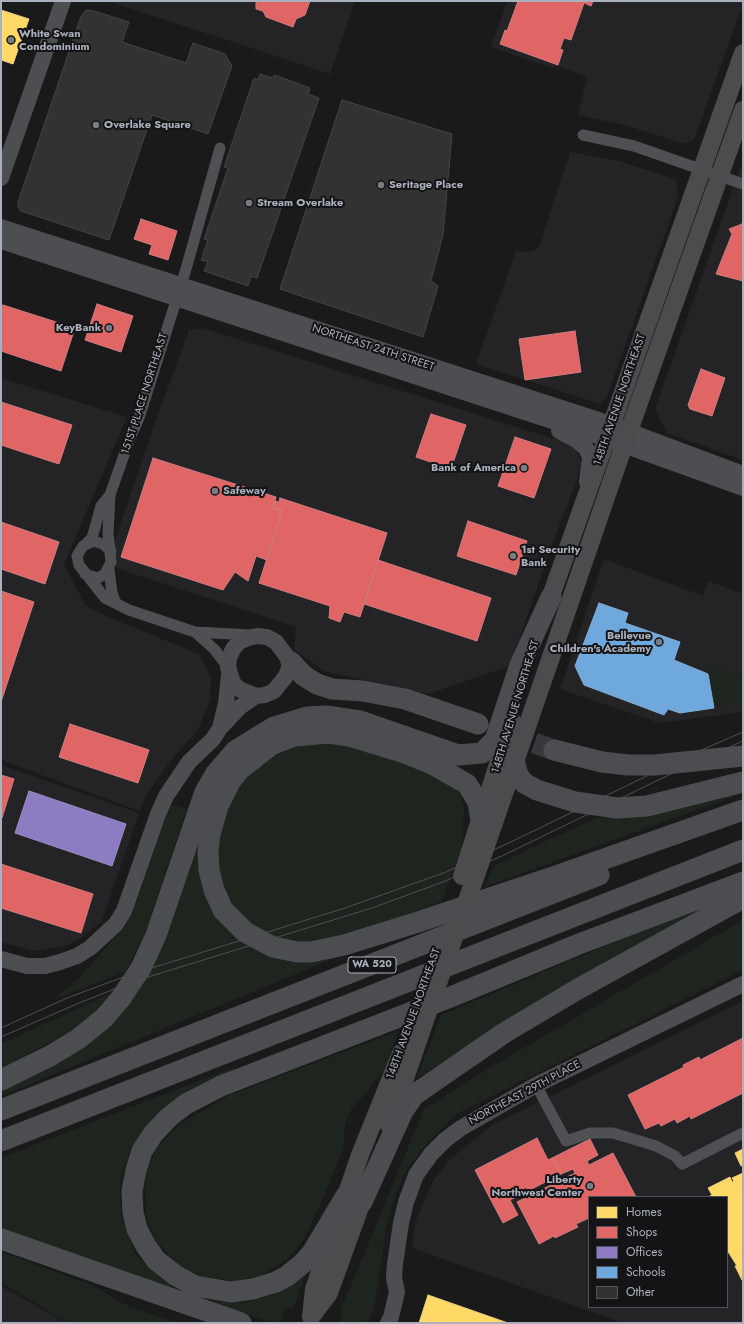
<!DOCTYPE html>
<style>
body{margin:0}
#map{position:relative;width:744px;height:1324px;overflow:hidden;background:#1a1a1b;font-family:Jost,sans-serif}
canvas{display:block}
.frame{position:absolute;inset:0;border:2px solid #abb1bc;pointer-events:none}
.legend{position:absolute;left:588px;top:1196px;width:140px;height:112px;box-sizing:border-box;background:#141417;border:1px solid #505359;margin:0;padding:5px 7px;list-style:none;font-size:12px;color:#abb1bc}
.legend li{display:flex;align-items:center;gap:8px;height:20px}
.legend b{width:20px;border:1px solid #505359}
</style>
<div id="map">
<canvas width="744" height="1324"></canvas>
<div class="frame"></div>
<ul class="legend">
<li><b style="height:11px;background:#ffd966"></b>Homes</li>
<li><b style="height:11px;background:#e06666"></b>Shops</li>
<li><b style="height:11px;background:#8e7cc3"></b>Offices</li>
<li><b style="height:11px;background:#6fa8dc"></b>Schools</li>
<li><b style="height:11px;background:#323233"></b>Other</li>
</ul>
</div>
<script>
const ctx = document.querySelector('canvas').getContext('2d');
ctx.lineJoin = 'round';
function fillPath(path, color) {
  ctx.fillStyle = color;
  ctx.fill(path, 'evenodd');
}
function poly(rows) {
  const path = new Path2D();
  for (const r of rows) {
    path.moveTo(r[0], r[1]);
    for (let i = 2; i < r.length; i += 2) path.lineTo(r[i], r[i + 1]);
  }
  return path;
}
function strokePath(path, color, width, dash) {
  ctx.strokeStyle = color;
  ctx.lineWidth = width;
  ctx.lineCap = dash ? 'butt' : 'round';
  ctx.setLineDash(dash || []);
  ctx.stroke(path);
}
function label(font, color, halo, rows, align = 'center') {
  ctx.font = font + ' Jost,sans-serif';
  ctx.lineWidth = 4;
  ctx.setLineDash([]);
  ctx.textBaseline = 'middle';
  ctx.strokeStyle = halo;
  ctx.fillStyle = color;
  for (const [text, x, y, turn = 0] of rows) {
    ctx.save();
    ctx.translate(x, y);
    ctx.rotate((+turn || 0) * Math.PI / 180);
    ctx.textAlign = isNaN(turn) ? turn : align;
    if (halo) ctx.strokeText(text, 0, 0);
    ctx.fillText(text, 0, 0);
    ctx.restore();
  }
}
fillPath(poly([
 [108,1,355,1,330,74],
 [507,1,743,1,743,4,694,140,684,144,628,126,578,115,587,77,557,66,552,68,491,47],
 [570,152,619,161,675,179,678,186,676,192,679,194,607,397,600,404,476,364,516,251,531,252,539,247],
 [743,160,743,460,667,433,655,409],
 [203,328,564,442,576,449,581,462,577,480,553,542,510,666,428,694,324,671,294,650,296,627,116,568,114,543,156,420,189,330],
 [1,378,127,417,64,564,85,605,108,617,199,654,211,678,210,700,198,730,173,758,146,795,140,811,1,760],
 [604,559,703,596,708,581,743,594,743,712,659,723,560,689],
 [1,765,139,813,102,921,81,938,65,946,34,951,1,942],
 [743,1001,743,1323,623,1323,412,1248,415,1222,433,1181,449,1160,492,1125],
 [589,1197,727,1197,727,1307,589,1307],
 [1,1286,66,1323,1,1323]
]), '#242427');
fillPath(poly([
 [711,666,717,666,738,674,743,673,743,704,714,708,708,674],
 [337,742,394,758,431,773,457,788,464,806,462,846,442,901,362,932,312,943,287,942,263,935,235,914,220,885,217,834,238,784,268,758,305,743],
 [743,786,743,793,484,887,495,865,596,818,645,816,678,809],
 [170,804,187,809,147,927,131,961,125,972,54,999,78,979,126,925,137,900],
 [195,850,200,851,237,937,255,949,291,958,337,957,1,1096,1,1090,93,1039],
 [743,888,558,989,419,1077,418,1075,441,1015],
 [743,920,743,970,458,1113,430,1140,408,1167,396,1193,386,1229,374,1309,369,1320,364,1323,341,1323,341,1310,424,1109,496,1064],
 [110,994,94,1013,67,1033,1,1069,1,1044],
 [398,1031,386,1067,367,1092,351,1109,345,1126,343,1150,328,1187,306,1236,288,1259,260,1276,234,1281,203,1277,179,1265,156,1241,146,1215,145,1175,157,1148,178,1125,230,1095],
 [234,1067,234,1071,175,1099,159,1112,146,1127,130,1151,120,1179,121,1214,135,1254,152,1271,180,1292,1,1229,1,1158],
 [1,1252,92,1285,126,1305,177,1323,68,1323,1,1282],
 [302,1276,305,1277,293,1309,286,1307,280,1322,270,1321,224,1308,210,1301,245,1303,272,1295]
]), '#1e251e');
const homes = poly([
 [1,10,29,19,13,64,1,60,1,10],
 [743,1149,743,1165,741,1166,735,1153,743,1149],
 [743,1173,743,1282,735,1266,737,1266,727,1250,727,1197,708,1197,712,1195,708,1188,730,1177,732,1182,734,1181,732,1178,743,1173],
 [428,1295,508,1323,419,1323,428,1295]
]);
fillPath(homes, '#ffd966');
strokePath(homes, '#e6cd80', 1);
const shops = poly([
 [256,1,310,1,305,15,296,19,293,27,266,17,263,11,256,9,256,1],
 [518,1,593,1,591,6,584,3,571,40,564,38,560,49,563,50,558,65,500,44,505,30,507,31,518,1],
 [141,219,177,231,168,260,149,254,152,245,134,239,141,219],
 [742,224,743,227,743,281,716,274,732,234,729,229,742,224],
 [97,304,133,316,121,352,85,340,97,304],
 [3,305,75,328,61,371,1,351,1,309,3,305],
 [575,331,581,372,525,380,519,339,575,331],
 [701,369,725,378,712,416,690,409,688,405,701,369],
 [1,402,72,425,59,464,1,445,1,402],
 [431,414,466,425,451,469,416,457,431,414],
 [515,437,551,449,534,498,498,486,515,437],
 [153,458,276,497,273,508,282,511,267,560,256,556,248,581,235,572,223,590,121,557,153,458],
 [280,498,387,533,360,617,344,612,340,622,329,618,330,606,259,583,282,511,273,508,275,501,279,502,280,498],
 [468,521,527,541,516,575,457,556,468,521],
 [1,522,59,542,45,584,1,569,1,522],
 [378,560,491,598,477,641,364,604,378,560],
 [1,591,34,602,1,702,1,591],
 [70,724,149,750,138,783,59,757,70,724],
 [1,775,14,779,2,818,1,818,1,775],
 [1,864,93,894,81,933,1,908,1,864],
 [743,1038,743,1093,691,1119,690,1116,677,1123,675,1119,661,1126,659,1123,645,1129,628,1095,684,1067,683,1065,699,1057,700,1060,743,1038],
 [537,1138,548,1160,552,1158,561,1174,510,1200,518,1215,503,1223,475,1170,537,1138],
 [590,1139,598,1155,587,1161,589,1165,613,1153,636,1197,589,1197,589,1218,576,1224,578,1227,555,1238,554,1236,539,1244,517,1202,575,1173,573,1169,561,1174,552,1158,590,1139]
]);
fillPath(shops, '#e06666');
strokePath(shops, '#d07c80', 1);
const offices = poly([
 [29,791,126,824,112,866,15,833,29,791]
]);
fillPath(offices, '#8e7cc3');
strokePath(offices, '#978cc1', 1);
const schools = poly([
 [599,603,628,613,625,623,680,642,674,660,708,674,714,708,680,713,668,709,664,715,584,685,575,666,599,603]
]);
fillPath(schools, '#6fa8dc');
strokePath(schools, '#81abd2', 1);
const building = poly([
 [86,10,94,11,129,22,122,42,186,63,193,43,225,54,232,66,208,134,152,115,109,240,21,211,18,207,18,202,81,16,86,10],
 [260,74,273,78,274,75,310,88,308,94,319,98,257,278,251,276,248,286,204,271,208,262,201,260,208,240,204,239,228,168,224,167,254,78,258,80,260,74],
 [342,100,452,134,443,235,431,281,438,286,423,337,280,289,342,100]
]);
fillPath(building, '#323233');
strokePath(building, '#434447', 1);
strokePath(poly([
 [505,733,554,750]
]), '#37383b', 21, [21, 10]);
strokePath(poly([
 [583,135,634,146,743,184],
 [87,543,92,538,101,506,110,495,130,438,139,418,186,269,220,148],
 [111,551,103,544,93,541,83,546,77,556,79,565,105,598,129,610,195,632,251,635],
 [109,569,112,593,116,603],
 [85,574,98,578,105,574,111,562,108,533,110,495],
 [195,632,214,649,228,667],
 [536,1085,566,1141,590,1133,613,1133,656,1146,675,1156,682,1164,743,1133]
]), '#4e5054', 11);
strokePath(poly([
 [1,178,63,1],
 [1,227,596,419,743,474],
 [1,241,607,439,743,488],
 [559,431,576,440,586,448,590,457,587,482],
 [257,636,267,637,276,642,291,662,286,676,274,691,265,695,256,696,239,689,233,683,228,667,229,658,233,649,239,642,248,638,257,636],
 [221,727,240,707,256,696],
 [1,959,27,966,45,966,60,962,77,956,90,948,116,924,124,911,158,814,166,796,189,762,213,739,220,728,226,703,229,675],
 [388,1323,391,1317,397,1292,394,1278,395,1264,401,1223,406,1202,416,1175,431,1154,445,1140,461,1128,536,1085,743,984]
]), '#4d4e52', 16);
strokePath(poly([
 [546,610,743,53],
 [477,872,624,445,743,110],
 [462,876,512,721],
 [389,1125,422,1029],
 [311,1316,314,1289,360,1155,401,1053],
 [311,1317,329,1293,367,1188]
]), '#4c4c4f', 18);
strokePath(poly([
 [291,662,304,676,317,684,332,689,363,691,405,699,478,724],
 [554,750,602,762,628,765,655,765,743,756],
 [515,764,518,775,524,783,537,790,575,802,617,808,647,806,743,782],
 [481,821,478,802,467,784,432,764,405,753,349,736,329,733,294,736,271,745,252,760,239,770,230,782,218,806,210,834,208,851,209,870,214,890,223,910,245,932,273,947,297,952,311,952,344,945,415,923,559,875,743,810],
 [1,1080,50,1056,78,1039,104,1018,121,998,141,968,156,935,205,792,216,773,235,751,274,727,307,717,326,716,360,721,458,755,482,753,495,740,520,665,551,597],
 [1,1110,599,875],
 [1,1141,743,850],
 [346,1196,312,1253,302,1264,287,1276,276,1282,253,1289,231,1292,195,1286,175,1275,156,1260,146,1246,137,1229,133,1212,132,1191,136,1170,142,1151,153,1134,169,1117,186,1104,221,1086,453,996,579,944,743,882],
 [362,1202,403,1111,414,1095,504,1033,578,989,743,898],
 [1,1239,241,1323]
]), '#4c4d50', 21);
strokePath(poly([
 [1,1028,67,998,126,976,345,908,446,872,517,839,690,755,743,732],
 [1,1037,79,1003,135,981,372,908,443,882,504,855,681,769,743,741]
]), '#4e5053', 1);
strokePath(poly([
 [422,1029,477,872]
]), '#4c4c4f', 18);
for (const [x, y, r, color] of [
 [11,40,4,"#787c84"],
 [96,125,4,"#787c84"],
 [381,185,4,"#787c84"],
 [249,203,4,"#787c84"],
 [109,328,4,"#787c84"],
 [524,468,4,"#787c84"],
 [215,491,4,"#787c84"],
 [513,556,4,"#787c84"],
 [659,642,4,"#787c84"],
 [590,1186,4,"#787c84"]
]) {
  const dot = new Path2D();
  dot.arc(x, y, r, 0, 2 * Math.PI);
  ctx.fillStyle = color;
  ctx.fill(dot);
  strokePath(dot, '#141417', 1.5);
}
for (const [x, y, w] of [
 [372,965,48]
]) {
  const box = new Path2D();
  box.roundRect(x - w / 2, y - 8, w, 16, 3);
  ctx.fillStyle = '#141417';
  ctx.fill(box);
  strokePath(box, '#abb1bc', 1);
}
label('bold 10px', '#abb1bc', null, [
 ["WA 520",372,965]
]);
label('bold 11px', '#abb1bc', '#141417', [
 ["White Swan",19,34],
 ["Condominium",19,47],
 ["Overlake Square",104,125],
 ["Seritage Place",389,185],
 ["Stream Overlake",257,203],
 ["KeyBank",101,328,"right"],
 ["Bank of America",516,468,"right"],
 ["Safeway",223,491],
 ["1st Security",521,550],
 ["Bank",521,563],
 ["Bellevue",651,636,"right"],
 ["Children's Academy",651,649,"right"],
 ["Liberty",582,1180,"right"],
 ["Northwest Center",582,1193,"right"]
], 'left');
label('11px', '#abb1bc', '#141417', [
 ["NORTHEAST 24TH STREET",373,348,18],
 ["151ST PLACE NORTHEAST",145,394,-72],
 ["148TH AVENUE NORTHEAST",620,400,-71],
 ["148TH AVENUE NORTHEAST",516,707,-73],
 ["148TH AVENUE NORTHEAST",414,1014,-70],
 ["NORTHEAST 29TH PLACE",525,1093,-28]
]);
</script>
